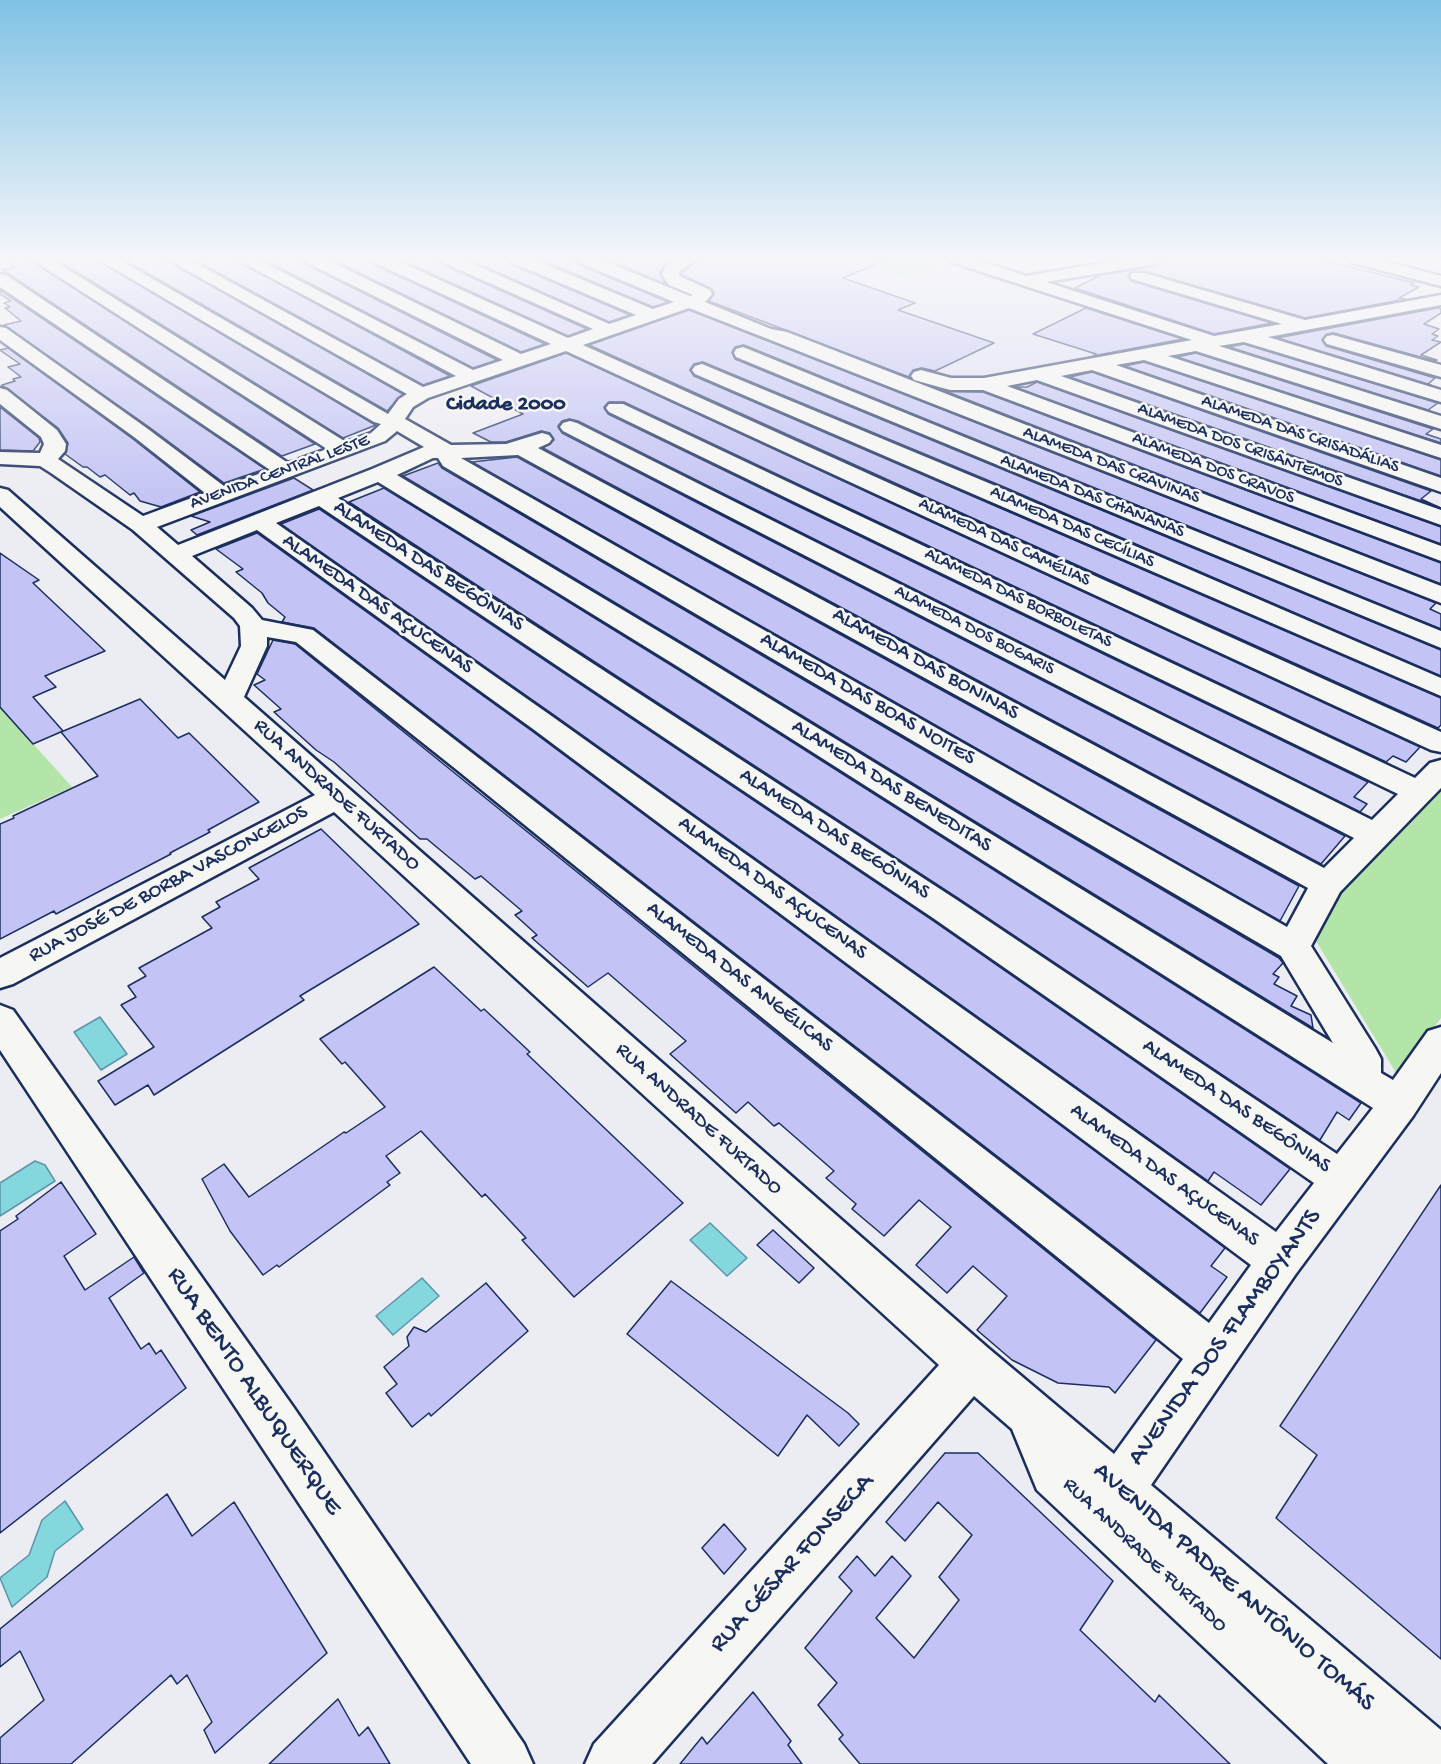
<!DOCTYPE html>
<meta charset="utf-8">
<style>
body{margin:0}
canvas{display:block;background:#ececf3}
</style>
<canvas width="1441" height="1764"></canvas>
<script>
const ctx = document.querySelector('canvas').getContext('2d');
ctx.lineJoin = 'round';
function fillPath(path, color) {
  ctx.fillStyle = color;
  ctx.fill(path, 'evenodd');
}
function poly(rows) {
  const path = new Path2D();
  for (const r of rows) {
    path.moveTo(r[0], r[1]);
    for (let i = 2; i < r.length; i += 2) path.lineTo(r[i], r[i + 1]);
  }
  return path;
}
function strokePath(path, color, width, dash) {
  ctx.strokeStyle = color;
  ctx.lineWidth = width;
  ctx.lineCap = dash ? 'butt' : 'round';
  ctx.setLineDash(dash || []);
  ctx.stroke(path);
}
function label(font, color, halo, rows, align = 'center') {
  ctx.font = font + ' "Gochi Hand",sans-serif';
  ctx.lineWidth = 5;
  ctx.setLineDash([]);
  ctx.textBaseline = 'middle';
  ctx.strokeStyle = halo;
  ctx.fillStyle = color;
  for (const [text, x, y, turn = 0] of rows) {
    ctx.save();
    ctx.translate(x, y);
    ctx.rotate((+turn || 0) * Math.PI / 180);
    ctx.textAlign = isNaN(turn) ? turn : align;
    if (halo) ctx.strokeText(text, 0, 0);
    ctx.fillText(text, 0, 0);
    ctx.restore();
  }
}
fillPath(poly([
 [698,259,944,259,1084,306,1079,308,1140,329,1148,326,1177,336,1096,357,979,379,946,377,684,280,679,276,678,272,682,267]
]), '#e0e0f4');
fillPath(poly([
 [908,259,929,259,943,264,907,278,881,270],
 [0,707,72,787,0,819],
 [1441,786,1441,1018,1398,1076,1316,941,1328,902]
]), '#b2e5a7');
const water = poly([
 [100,1017,127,1054,101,1070,74,1032,100,1017],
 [35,1161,45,1165,55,1181,0,1216,0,1183,35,1161],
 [710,1223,747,1258,727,1276,690,1240,710,1223],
 [422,1278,439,1296,393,1335,376,1316,422,1278],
 [65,1501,83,1529,55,1551,47,1577,12,1607,0,1578,29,1555,42,1520,65,1501]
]);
fillPath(water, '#85d7de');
strokePath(water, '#5b94ab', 1.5);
const building = poly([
 [2,259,29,259,315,444,282,456,3,270,15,267,2,259],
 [56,259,96,259,376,425,343,438,56,259],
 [123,259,165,259,403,394,387,411,123,259],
 [193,259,234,259,450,376,423,385,193,259],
 [263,259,302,259,305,264,497,360,473,368,263,259],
 [331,259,369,259,372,264,545,344,521,352,331,259],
 [399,259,438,259,441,264,587,329,568,336,399,259],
 [468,259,507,259,510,264,630,315,609,322,468,259],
 [539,259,574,259,577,264,668,302,653,307,539,259],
 [606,259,671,259,665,263,660,273,665,284,606,259],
 [700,259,888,259,843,278,915,303,898,310,994,343,935,371,922,368,913,370,909,377,709,301,714,294,712,289,681,274,700,259],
 [1166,259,1319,259,1414,283,1411,285,1419,287,1399,298,1405,299,1305,318,1145,271,1130,272,1128,277,1131,281,1272,323,1214,334,1075,288,1101,275,1156,266,1166,259],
 [0,290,265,469,224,483,149,427,4,325,21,321,5,308,10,307,4,303,11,301,0,294,0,290],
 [1086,308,1183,339,1093,356,1096,354,1033,334,1086,308],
 [1438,308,1441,309,1441,313,1424,324,1439,329,1432,334,1438,336,1432,340,1441,342,1421,355,1437,360,1435,361,1334,333,1327,334,1322,340,1326,346,1435,378,1428,384,1431,385,1277,338,1438,308],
 [689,310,1436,603,1430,609,1441,614,1441,629,744,345,735,347,732,352,735,359,1441,650,1441,676,1004,487,703,362,694,364,690,370,694,376,1441,698,1441,725,1438,728,589,345,689,310],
 [1244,344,1438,403,1428,410,1229,347,1244,344],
 [8,348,133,439,200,492,161,507,140,501,134,493,130,495,105,475,100,477,87,467,83,467,65,454,68,443,58,428,2,385,15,381,13,379,21,377,8,367,20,364,0,350,8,348],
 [566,353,1420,747,1406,762,1393,756,1386,762,624,402,609,402,604,407,608,414,1368,782,1354,797,1367,804,1360,812,578,421,569,419,562,421,558,426,562,433,1345,836,1321,864,543,448,554,440,550,433,541,431,506,442,491,442,473,433,523,414,471,386,566,353],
 [1196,353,1433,429,1426,434,1441,439,1441,443,1177,357,1196,353],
 [1144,362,1441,460,1441,476,1125,366,1144,362],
 [1092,372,1431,491,1421,499,1441,508,1070,377,1092,372],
 [1037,382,1441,527,1441,544,1015,387,1027,387,1037,382],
 [945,391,983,392,1441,563,1441,584,945,391],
 [0,407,39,438,40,442,33,451,0,450,0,407],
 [517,457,1299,886,1280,921,472,462,517,457],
 [438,463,442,468,1279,958,1283,963,1273,974,1279,977,1274,984,1297,996,1291,1006,1311,1015,1313,1028,701,654,403,476,438,463],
 [294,478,313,490,197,535,191,530,210,522,191,516,294,478],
 [384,488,679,670,1361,1103,1349,1120,1337,1112,1320,1140,958,898,349,502,384,488],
 [319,509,932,920,1290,1169,1261,1205,1214,1172,1208,1181,554,715,281,524,319,509],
 [257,533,532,731,1225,1248,1211,1266,1227,1277,1200,1313,314,628,282,622,285,617,268,603,262,593,236,572,243,569,216,549,257,533],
 [0,553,39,580,33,583,105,651,45,676,56,687,33,697,63,731,33,744,0,707,0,553],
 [273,640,295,644,1156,1340,1115,1393,1109,1387,1058,1383,1012,1360,977,1330,1007,1296,973,1266,947,1293,916,1265,951,1227,919,1200,884,1236,852,1209,856,1204,826,1178,834,1171,779,1123,774,1126,748,1102,736,1113,670,1054,686,1041,608,973,588,987,532,938,537,935,515,915,522,911,481,876,475,879,427,839,420,839,334,762,316,750,274,712,281,709,254,685,265,680,257,674,273,640],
 [140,699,178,738,189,733,259,802,208,830,210,832,170,853,171,854,56,914,54,911,0,939,0,824,14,818,13,816,98,776,61,732,140,699],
 [321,829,419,924,300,996,304,1000,154,1095,148,1085,115,1105,98,1081,154,1047,121,1005,136,997,128,986,146,976,139,968,212,928,202,917,220,907,216,902,259,879,249,868,321,829],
 [434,967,481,1011,484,1009,530,1052,527,1054,683,1203,574,1297,522,1240,526,1238,485,1194,482,1197,421,1131,386,1156,400,1173,387,1182,390,1185,279,1267,277,1265,263,1275,230,1231,202,1179,224,1164,249,1197,344,1132,346,1133,385,1107,345,1062,342,1064,320,1039,434,967],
 [61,1182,96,1234,64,1256,85,1290,134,1257,144,1273,109,1298,141,1349,149,1343,156,1354,161,1350,186,1388,0,1533,0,1231,18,1219,16,1216,61,1182],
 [1441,1185,1441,1659,1276,1518,1317,1455,1280,1426,1441,1185],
 [773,1230,814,1268,799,1283,757,1245,773,1230],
 [671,1281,848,1413,859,1424,839,1446,807,1415,778,1456,627,1334,671,1281],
 [486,1283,528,1331,431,1416,429,1413,412,1427,386,1393,397,1384,384,1367,409,1346,407,1337,414,1327,426,1332,486,1283],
 [945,1453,978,1453,1113,1581,1080,1630,1155,1702,1159,1695,1230,1764,860,1764,839,1739,843,1735,818,1705,837,1683,805,1648,852,1591,839,1577,857,1556,875,1576,892,1556,911,1576,876,1618,914,1658,959,1600,939,1577,972,1535,938,1502,905,1541,886,1522,945,1453],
 [167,1494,192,1536,234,1502,327,1653,215,1753,204,1730,212,1722,187,1675,177,1684,171,1675,71,1764,0,1764,0,1738,44,1700,20,1651,0,1667,0,1629,167,1494],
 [724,1524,746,1549,724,1574,702,1548,724,1524],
 [753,1692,791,1741,788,1745,802,1764,680,1764,702,1737,707,1744,753,1692],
 [338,1699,359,1736,368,1727,390,1764,269,1764,338,1699]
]);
fillPath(building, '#c3c3f5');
strokePath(building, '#1b2f5e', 1.5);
const minor = poly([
 [31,259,51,259,346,442,371,433,381,424,374,422,98,259,118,259,388,414,399,399,407,394,167,259,188,259,423,387,456,376,236,259,257,259,473,370,503,360,306,262,304,259,325,259,521,354,551,344,373,262,371,259,393,259,568,338,593,329,442,262,440,259,462,259,609,324,636,315,511,262,509,259,532,259,653,309,674,302,578,262,576,259,599,259,690,296,693,295,669,285,662,274,667,264,676,259,698,259,680,270,678,274,681,277,710,290,712,294,705,302,771,329,787,332,1441,586,1441,603,689,308,583,345,1441,732,1441,752,1431,750,566,351,428,398,413,407,405,419,451,445,506,444,542,433,549,435,552,439,549,443,538,448,1324,868,1354,838,563,431,560,427,563,423,570,421,577,423,1372,820,1398,794,609,412,606,408,609,404,623,404,1415,778,1430,763,1441,760,1441,788,1340,892,1311,946,1375,1048,1381,1059,1381,1073,1393,1080,1428,1031,1441,1027,1441,1073,1413,1116,1295,1275,1151,1485,1441,1730,1441,1764,1328,1764,1037,1490,1012,1429,974,1396,652,1764,585,1764,594,1744,939,1365,334,812,13,984,0,988,0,958,315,795,0,507,0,488,8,490,225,680,241,646,240,626,234,618,133,530,51,473,40,466,0,464,0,452,40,453,44,444,41,437,0,404,0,388,7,390,57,430,66,444,65,451,58,459,143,516,205,493,134,437,0,340,0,327,6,328,148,429,224,486,270,470,0,287,0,274,6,275,288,463,327,449,31,259],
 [397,431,424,447,372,469,178,545,157,527,385,441,397,431],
 [518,455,1308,888,1287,927,461,458,518,455],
 [433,458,438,458,443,466,1281,956,1333,1043,700,656,397,475,433,458],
 [378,482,680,668,1373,1108,1337,1154,957,900,338,498,378,482],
 [319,506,933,918,1314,1183,1276,1232,553,717,276,523,319,506],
 [257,530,533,729,1251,1265,1209,1323,313,630,262,620,252,608,192,556,257,530],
 [267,637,296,642,457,770,1183,1359,1114,1454,988,1348,244,697,267,646,267,637],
 [949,259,974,259,1026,276,1125,259,1164,259,1156,264,1046,282,1214,336,1282,324,1132,279,1130,276,1132,273,1144,273,1305,320,1441,295,1441,305,1268,337,1441,390,1441,402,1244,342,1219,346,1441,416,1441,429,1196,351,1168,356,1441,445,1441,458,1144,360,1116,365,1441,478,1441,492,1092,370,1061,376,1441,510,1441,525,1037,380,1007,386,1441,546,1441,561,983,390,950,390,914,380,911,376,914,372,921,370,951,378,984,378,1192,340,951,262,949,259],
 [1348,259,1376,259,1441,276,1441,286,1350,262,1348,259],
 [1333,335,1441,365,1441,377,1327,344,1324,340,1327,336,1333,335],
 [743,347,1441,631,1441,648,736,357,734,353,736,349,743,347],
 [702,364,1003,489,1441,678,1441,696,695,374,692,370,695,366,702,364],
 [0,1005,13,1010,294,1408,524,1744,533,1764,471,1764,0,1050,0,1005]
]);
strokePath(minor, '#1b2f5e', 5);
fillPath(minor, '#f6f6f2');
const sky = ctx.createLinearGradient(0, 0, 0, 506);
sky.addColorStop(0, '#80c2e4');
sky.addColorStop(0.51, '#f6f6fa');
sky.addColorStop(1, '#f6f6fa00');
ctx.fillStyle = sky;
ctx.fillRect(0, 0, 1441, 506);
label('18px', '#1b2f5e', '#f6f6f2', [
 ["ALAMEDA DAS CRISADÁLIAS",1300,435,19],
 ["ALAMEDA DOS CRISÂNTEMOS",1240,446,20],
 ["ALAMEDA DAS CRAVINAS",1111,466,21],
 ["ALAMEDA DOS CRAVOS",1213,469,21],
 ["AVENIDA CENTRAL LESTE",280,473,-20],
 ["ALAMEDA DAS CHANANAS",1092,497,22],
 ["ALAMEDA DAS CECÍLIAS",1072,528,24],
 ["ALAMEDA DAS CAMÉLIAS",1004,543,25],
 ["ALAMEDA DAS BORBOLETAS",1018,599,26],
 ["ALAMEDA DOS BOGARIS",974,631,27]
]);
label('21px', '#1b2f5e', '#f6f6f2', [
 ["ALAMEDA DAS BEGÔNIAS",428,567,33],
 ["ALAMEDA DAS AÇUCENAS",377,605,35],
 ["ALAMEDA DAS BONINAS",925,665,29],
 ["ALAMEDA DAS BOAS NOITES",867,700,30],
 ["ALAMEDA DAS BENEDITAS",891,787,32],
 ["RUA ANDRADE FURTADO",336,796,42],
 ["ALAMEDA DAS BEGÔNIAS",834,835,33],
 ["RUA JOSÉ DE BORBA VASCONCELOS",169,885,-28],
 ["ALAMEDA DAS AÇUCENAS",772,889,36],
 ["ALAMEDA DAS ANGÉLICAS",739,978,38],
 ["ALAMEDA DAS BEGÔNIAS",1236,1107,34],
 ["RUA ANDRADE FURTADO",698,1120,42],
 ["ALAMEDA DAS AÇUCENAS",1164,1176,36],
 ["RUA ANDRADE FURTADO",1144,1556,43]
]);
label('bold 22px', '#1b2f5e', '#f6f6f2', [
 ["Cidade 2000",506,406]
]);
label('26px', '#1b2f5e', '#f6f6f2', [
 ["AVENIDA DOS FLAMBOYANTS",1226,1338,-54],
 ["RUA BENTO ALBUQUERQUE",253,1392,56],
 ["RUA CÉSAR FONSECA",793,1564,-48],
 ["AVENIDA PADRE ANTÔNIO TOMÁS",1233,1588,41]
]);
</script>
